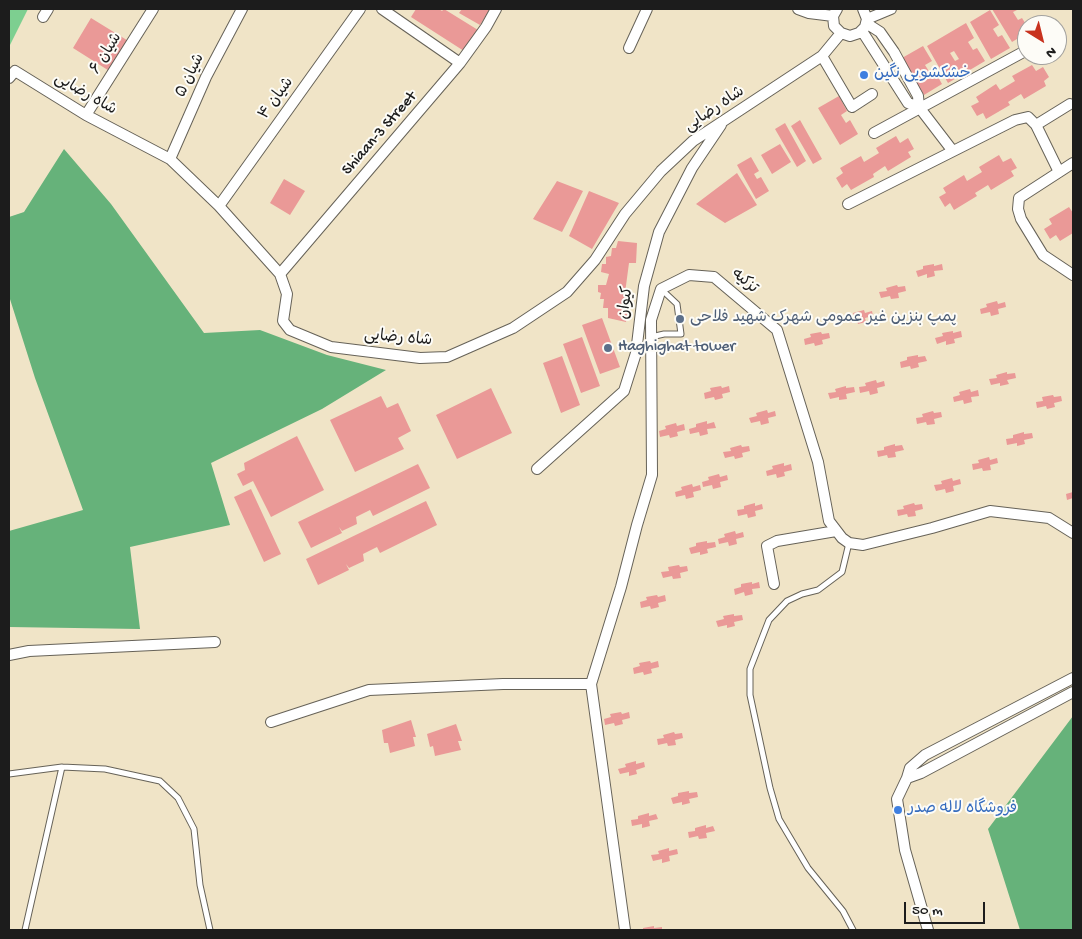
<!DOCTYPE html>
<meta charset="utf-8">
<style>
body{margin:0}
#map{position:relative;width:1082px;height:939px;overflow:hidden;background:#f0e4c7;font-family:"Gochi Hand",sans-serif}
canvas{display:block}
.frame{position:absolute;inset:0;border:10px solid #1c1c1c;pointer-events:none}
.north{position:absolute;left:1017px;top:15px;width:50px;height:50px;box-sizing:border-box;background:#fdfcf7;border:1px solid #a3a29f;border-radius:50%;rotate:144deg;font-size:14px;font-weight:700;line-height:20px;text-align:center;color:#1c1c1c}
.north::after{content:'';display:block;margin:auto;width:18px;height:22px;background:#c8321e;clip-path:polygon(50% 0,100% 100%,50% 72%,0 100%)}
.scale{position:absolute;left:904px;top:902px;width:81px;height:22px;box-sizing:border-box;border:2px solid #1c1c1c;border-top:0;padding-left:6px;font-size:15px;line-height:18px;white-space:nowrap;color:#1c1c1c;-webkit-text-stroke:4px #fdfcf7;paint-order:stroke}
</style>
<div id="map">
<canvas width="1082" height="939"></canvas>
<div class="frame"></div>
<div class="north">N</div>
<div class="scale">50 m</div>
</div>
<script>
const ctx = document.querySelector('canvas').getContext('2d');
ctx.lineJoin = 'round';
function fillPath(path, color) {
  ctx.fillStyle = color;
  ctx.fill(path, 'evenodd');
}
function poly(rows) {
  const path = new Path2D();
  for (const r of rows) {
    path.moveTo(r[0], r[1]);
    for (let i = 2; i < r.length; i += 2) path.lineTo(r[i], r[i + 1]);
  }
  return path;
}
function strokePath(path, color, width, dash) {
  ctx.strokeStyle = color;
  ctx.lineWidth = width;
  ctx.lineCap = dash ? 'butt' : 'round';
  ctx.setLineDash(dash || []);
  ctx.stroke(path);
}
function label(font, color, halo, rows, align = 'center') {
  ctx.font = font + ' "Gochi Hand","Playpen Sans Arabic",sans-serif';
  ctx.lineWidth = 4;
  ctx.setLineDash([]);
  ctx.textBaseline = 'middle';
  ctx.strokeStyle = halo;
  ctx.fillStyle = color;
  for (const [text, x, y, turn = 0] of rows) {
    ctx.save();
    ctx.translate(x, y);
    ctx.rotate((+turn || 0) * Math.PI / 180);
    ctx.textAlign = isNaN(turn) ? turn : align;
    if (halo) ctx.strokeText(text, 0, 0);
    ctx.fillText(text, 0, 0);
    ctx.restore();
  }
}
fillPath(poly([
 [9,9,28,9,9,47]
]), '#7dcf90');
fillPath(poly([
 [64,149,111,204,204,333,260,330,327,355,386,370,322,409,211,463,230,525,130,547,140,629,9,627,9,531,83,510,35,378,9,296,9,217,24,212],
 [1073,716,1073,930,1020,930,988,829]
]), '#66b27a');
fillPath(poly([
 [416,9,439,9,442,11,444,9,478,30,464,51,411,17],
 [462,9,490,9,480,25,459,13],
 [992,9,1019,9,1013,12,1018,20,1022,18,1027,26,1027,33,1012,42],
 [990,10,999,25,993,29,998,37,1002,35,1010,48,991,59,970,22],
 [91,18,130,42,111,72,73,48],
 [966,23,974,38,968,42,973,50,977,48,985,61,948,83,927,46],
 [954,51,959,59,955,61,950,53],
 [923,46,932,61,925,65,930,73,934,70,942,84,924,95,902,58],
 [1032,65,1036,71,1043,67,1049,77,1044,81,1046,86,1024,99,1021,94,1008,102,1010,105,986,119,983,113,977,116,971,106,979,102,976,97,996,84,1000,90,1015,81,1012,76],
 [839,96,847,111,841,115,846,123,850,120,858,134,840,145,818,108],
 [800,120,822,159,813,164,791,126],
 [785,123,806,161,797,167,775,129],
 [896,136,900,143,908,138,914,149,908,152,911,157,888,171,885,166,873,174,874,177,851,190,847,184,842,188,836,178,843,173,840,168,861,156,864,162,879,153,876,148],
 [780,144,791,162,772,174,761,155],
 [999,155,1003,162,1011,158,1017,168,1011,171,1014,176,991,190,988,185,975,193,977,196,954,210,950,203,945,207,939,197,946,193,943,188,964,175,967,181,982,172,979,167],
 [751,157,759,171,754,174,757,179,761,177,769,191,756,199,737,165],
 [737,173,757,205,725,223,696,204],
 [284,179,305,191,290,215,270,203],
 [557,181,583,191,562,232,533,219],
 [589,191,619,203,592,249,569,236],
 [1069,207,1073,213,1073,233,1060,241,1056,235,1050,239,1044,229,1052,224,1049,219],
 [618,241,637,243,636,263,629,263,625,293,630,295,626,322,608,318,608,308,603,308,604,299,600,299,601,293,598,292,598,285,606,285,609,274,601,272,602,264,606,264,606,257,611,256,612,248,616,248],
 [934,264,934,266,942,264,943,270,934,271,935,276,927,278,927,274,918,277,916,271,923,269,923,266],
 [897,285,898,287,905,286,906,291,898,293,899,298,891,299,890,296,881,298,879,292,887,291,886,288],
 [997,301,998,304,1005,302,1006,307,998,309,999,314,991,316,990,312,981,314,980,309,987,307,986,304],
 [864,310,865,313,872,311,873,316,865,318,866,322,858,324,857,321,848,323,846,317,854,316,853,313],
 [602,318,620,367,600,374,582,325],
 [953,331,953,333,961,331,962,337,954,339,955,343,946,345,946,341,937,344,935,338,943,336,942,333],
 [821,332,822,334,829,333,830,338,822,340,823,344,815,346,814,343,805,345,804,339,811,337,810,334],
 [582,337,600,386,581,393,563,344],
 [918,355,918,357,925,356,927,361,918,363,919,367,911,369,910,366,901,368,900,362,907,360,907,357],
 [562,356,580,405,561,413,543,363],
 [1007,372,1007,374,1015,373,1016,378,1007,380,1009,384,1000,386,1000,383,991,385,989,379,997,378,996,375],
 [876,380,877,383,884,381,885,386,877,388,878,393,870,395,869,391,860,393,859,387,866,386,865,383],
 [721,386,722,388,729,386,730,392,722,394,723,398,715,400,714,397,705,399,704,393,711,391,710,388],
 [846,386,846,388,854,387,855,392,846,394,847,399,839,400,839,397,830,399,828,393,836,392,835,389],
 [491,388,512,433,457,459,436,415],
 [970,389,971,392,978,390,979,396,971,397,972,402,964,404,963,400,954,402,953,397,960,395,959,392],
 [1053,395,1054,397,1061,396,1062,401,1054,403,1055,407,1047,409,1046,406,1037,408,1036,402,1043,401,1042,397],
 [381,396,387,408,398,403,411,431,398,438,404,449,355,472,330,420],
 [767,410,768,413,775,411,776,416,768,418,769,423,761,425,760,421,751,423,749,418,757,416,756,413],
 [933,411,934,413,941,412,942,417,934,419,935,424,927,425,926,422,917,424,916,418,923,417,922,414],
 [707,421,707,424,714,422,716,428,707,429,708,434,700,436,699,432,690,434,689,429,696,427,696,424],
 [676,423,677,426,684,424,685,430,677,432,678,436,670,438,669,435,660,437,659,431,666,429,665,426],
 [1024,432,1024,434,1032,433,1033,438,1024,440,1025,444,1017,446,1017,443,1007,445,1006,439,1013,438,1013,435],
 [297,436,324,490,271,517,253,481,243,486,237,474,245,470,244,463],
 [895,444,895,446,902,445,904,450,895,452,896,457,888,458,887,455,878,457,877,451,884,450,884,447],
 [741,445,742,447,749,446,750,451,742,453,743,457,735,459,734,456,725,458,723,452,731,451,730,448],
 [989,457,990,460,997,458,998,463,990,465,991,470,983,471,982,468,973,470,972,464,979,463,978,460],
 [784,463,784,466,791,464,792,470,784,472,785,476,777,478,776,474,767,476,766,471,773,469,772,466],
 [418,464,430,488,373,516,370,510,356,517,357,524,342,531,339,527,342,533,311,548,298,522],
 [719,474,720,477,727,475,728,480,720,482,721,487,713,489,712,485,703,487,702,482,709,480,708,477],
 [952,478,953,481,960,479,961,484,953,486,954,491,946,493,945,489,936,491,934,485,942,484,941,481],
 [692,484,693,487,700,485,701,490,693,492,694,497,686,499,685,495,676,497,675,492,682,490,681,487],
 [251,489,281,554,264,562,234,497],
 [1073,492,1073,498,1067,500,1066,494],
 [426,501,437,525,380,553,377,547,363,554,364,561,349,568,346,564,349,570,318,585,306,559],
 [755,503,755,506,762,504,763,509,755,511,756,516,748,518,747,514,738,516,737,510,744,509,744,506],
 [914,503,915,505,922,504,923,509,915,511,916,516,908,517,907,514,898,516,897,510,904,509,903,506],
 [735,531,736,534,743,532,744,537,736,539,737,544,729,546,728,542,719,544,718,539,725,537,724,534],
 [707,541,707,543,715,542,716,547,707,549,708,553,700,555,700,552,691,554,689,548,696,546,696,543],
 [679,565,680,567,687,566,688,571,680,573,681,578,673,579,672,576,663,578,661,572,669,571,668,567],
 [752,582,752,584,759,582,760,588,752,589,753,594,745,596,744,592,735,595,734,589,741,587,741,584],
 [657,595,658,597,665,595,666,601,658,603,659,607,651,609,650,606,641,608,640,602,647,600,646,597],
 [734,614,734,616,742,615,743,620,734,622,735,626,727,628,727,625,718,627,716,621,724,619,723,616],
 [650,661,651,663,658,661,659,667,651,669,652,673,644,675,643,672,634,674,633,668,640,666,639,663],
 [621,712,622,714,629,712,630,718,622,720,623,724,615,726,614,723,605,725,604,719,611,717,610,714],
 [411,720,416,737,413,737,415,746,390,753,388,743,384,743,382,730],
 [456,724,462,741,458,741,461,750,435,756,433,746,430,747,427,734],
 [674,732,675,734,682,733,683,738,675,740,676,745,668,746,667,743,658,745,657,739,664,738,663,735],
 [636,761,636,764,644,762,645,767,636,770,637,774,629,776,629,772,620,774,618,769,626,767,625,764],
 [689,791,689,793,697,792,698,797,689,799,690,803,682,805,682,802,673,804,671,798,678,796,678,793],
 [649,813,649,816,656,814,658,819,649,821,650,826,642,828,642,824,632,826,631,820,638,819,638,816],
 [706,825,706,828,713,826,715,831,706,833,707,838,699,839,698,836,689,838,688,832,695,831,695,828],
 [669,848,669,851,677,849,678,854,669,856,670,861,662,863,662,859,653,861,651,855,659,854,658,851],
 [654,926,654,928,662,927,662,930,643,930,643,928]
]), '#ea9997');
const lane = poly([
 [651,337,664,334,681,334,677,304,661,289],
 [849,543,842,572,818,590,802,594,787,601,769,620,750,669,750,695,770,788,779,819,808,868,843,911,853,930],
 [9,774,62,767],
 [25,930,62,767,105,769,160,781,178,798,194,829,200,885,210,930]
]);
const street = poly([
 [382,9,460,63],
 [798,9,809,13,833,16],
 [837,9,833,16,834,26,841,33,850,36,859,33,865,27,867,19,863,9],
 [43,17,48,9],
 [867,19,891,9],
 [866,23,880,32,894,52,918,96,919,107],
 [862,31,908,103,919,107,952,150],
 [629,48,647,9],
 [822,56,852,107,872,94],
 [9,78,15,71,86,115,170,159,219,206,280,274,287,294,283,321,290,330,331,347,420,358,447,357,513,328,567,292,595,260,625,214,661,171,693,141,822,56,841,33],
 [86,115,153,9],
 [1036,125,1070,104],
 [874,133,1027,50],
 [170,159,206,77,242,9],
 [1073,163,1019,198,1018,209,1021,219,1043,255,1073,275],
 [848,204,1015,120,1028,117,1036,125,1059,172],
 [219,206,360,9],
 [280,274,460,63,486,27,496,9],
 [537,469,624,391,636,353,644,286,659,232,692,168,721,125],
 [774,584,767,546,777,541,836,531],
 [9,655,29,651,215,642],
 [271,722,369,690,503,684,591,684],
 [907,778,921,773,1073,692],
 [625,930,591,684,621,587,637,525,652,475,651,320,661,289,689,275,714,277,777,330,818,462,829,521,842,538,849,543,863,545,932,528,990,511,1049,518,1073,533],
 [928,930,905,850,897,799,907,778,910,768,925,755,1073,678]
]);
strokePath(lane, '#666258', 7);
strokePath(street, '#666258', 12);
strokePath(lane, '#fff', 5);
strokePath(street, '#fff', 10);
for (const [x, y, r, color] of [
 [864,75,5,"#3f7fe0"],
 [680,319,5,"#5c6f8a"],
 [608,348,5,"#5c6f8a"],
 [898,810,5,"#3f7fe0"]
]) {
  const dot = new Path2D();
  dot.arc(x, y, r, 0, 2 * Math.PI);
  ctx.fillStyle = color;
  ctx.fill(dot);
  strokePath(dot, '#fdfcf7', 2);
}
label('16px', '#1c1c1c', '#fdfcf7', [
 ["شیان ۶",107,54,-58],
 ["شیان ۵",191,76,-64],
 ["شاه رضایی",85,95,30],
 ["شیان ۴",277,99,-54],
 ["شاه رضایی",715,110,-34],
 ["Shiaan-3 Street",380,134,-49],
 ["تزکیه",744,282,40],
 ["کیوان",627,303,-82],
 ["شاه رضایی",398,339,5]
]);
label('16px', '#366cbe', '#fdfcf7', [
 ["خشکشویی نگین",874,75],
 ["فروشگاه لاله صدر",908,810]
], 'left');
label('16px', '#4e5e75', '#fdfcf7', [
 ["پمپ بنزین غیر عمومی شهرک شهید فلاحی",690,319],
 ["Haghighat tower",618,348]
], 'left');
</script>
